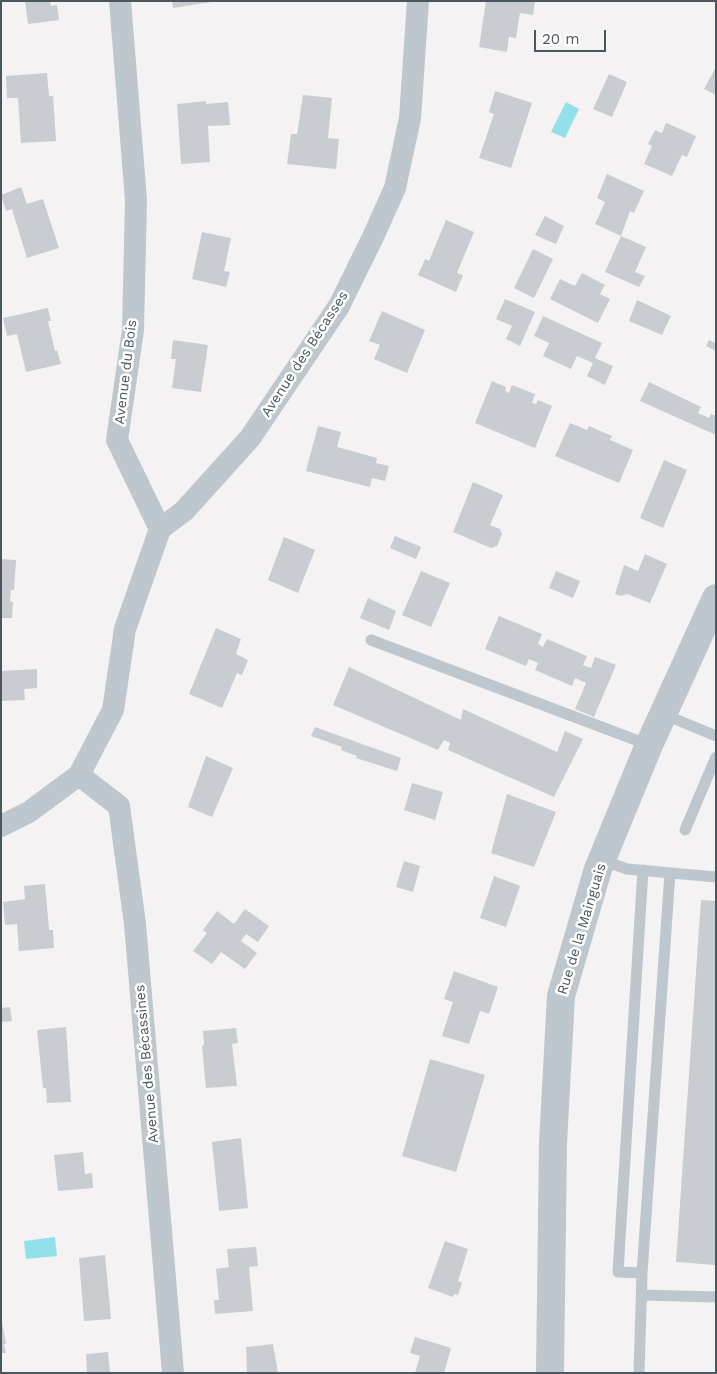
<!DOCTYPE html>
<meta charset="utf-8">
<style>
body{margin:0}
#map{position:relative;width:717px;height:1374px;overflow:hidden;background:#f4f2f2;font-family:"Work Sans",sans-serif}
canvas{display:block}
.frame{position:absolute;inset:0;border:2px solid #4a575f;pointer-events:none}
.scale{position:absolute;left:534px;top:30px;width:72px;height:22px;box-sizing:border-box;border:2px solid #4a575f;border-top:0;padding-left:6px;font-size:15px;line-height:18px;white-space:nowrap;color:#4a575f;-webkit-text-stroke:4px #fff;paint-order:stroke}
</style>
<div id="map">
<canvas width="717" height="1374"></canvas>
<div class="frame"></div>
<div class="scale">20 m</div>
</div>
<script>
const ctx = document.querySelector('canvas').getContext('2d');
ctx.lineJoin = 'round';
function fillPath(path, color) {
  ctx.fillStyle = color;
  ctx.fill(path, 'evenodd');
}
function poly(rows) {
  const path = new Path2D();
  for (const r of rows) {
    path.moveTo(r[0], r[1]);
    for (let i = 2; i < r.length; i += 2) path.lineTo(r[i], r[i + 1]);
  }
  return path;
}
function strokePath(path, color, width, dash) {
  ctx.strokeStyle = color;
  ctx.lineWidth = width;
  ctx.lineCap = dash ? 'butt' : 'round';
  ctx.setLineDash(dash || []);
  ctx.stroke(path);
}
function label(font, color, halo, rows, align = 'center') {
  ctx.font = font + ' "Work Sans",sans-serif';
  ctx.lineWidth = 5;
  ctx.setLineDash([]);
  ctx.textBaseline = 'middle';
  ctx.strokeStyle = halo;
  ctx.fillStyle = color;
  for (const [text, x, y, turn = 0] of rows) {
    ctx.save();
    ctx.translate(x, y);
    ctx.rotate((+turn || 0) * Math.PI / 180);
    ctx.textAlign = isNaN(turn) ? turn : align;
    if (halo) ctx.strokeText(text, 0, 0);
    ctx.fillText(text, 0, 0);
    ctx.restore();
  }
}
fillPath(poly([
 [566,102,579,109,565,138,551,132],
 [55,1237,57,1256,26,1259,24,1241]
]), '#92e1ea');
fillPath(poly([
 [25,1,50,1,51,6,57,5,59,20,28,24],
 [172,1,212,1,212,2,173,8],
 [486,1,535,1,533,15,520,13,516,38,509,37,507,52,479,47],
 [716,67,716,95,704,89],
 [47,73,49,96,53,96,56,141,21,143,18,98,7,98,6,76],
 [609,74,627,82,612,117,593,109],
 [495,91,532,103,511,168,479,158,494,114,489,112],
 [303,95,332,98,328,138,339,139,336,169,287,164,291,134,297,134],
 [206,101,206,104,228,102,230,125,208,126,210,162,181,164,177,104],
 [666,123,696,136,687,157,682,155,672,176,644,164,652,146,648,144,655,130,662,133],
 [607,174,644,191,634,213,630,211,621,236,595,224,605,202,597,198],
 [21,187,27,204,43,199,59,248,27,258,12,209,6,211,1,195],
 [545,216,564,226,556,244,535,235],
 [446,220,474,232,457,273,463,275,456,292,418,275,425,259,429,261],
 [202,232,231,238,224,271,230,272,226,287,192,279],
 [621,236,646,247,635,272,645,276,639,287,605,272],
 [533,249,553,259,534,298,514,288],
 [582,273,605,285,600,294,610,299,598,323,550,299,560,279,575,286],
 [505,299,535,312,520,346,506,339,512,326,496,319],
 [637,300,671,316,662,335,629,321],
 [48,308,51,321,48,321,55,351,57,350,61,364,26,372,17,334,7,336,3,318],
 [382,311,425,330,407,373,374,359,380,345,369,341],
 [543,316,602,343,595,358,613,366,605,385,587,376,593,363,577,356,571,369,543,356,549,343,534,336],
 [173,340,208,345,201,392,172,388,176,359,171,359],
 [709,340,716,343,716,351,706,346],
 [492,381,506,387,505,391,509,393,512,385,535,394,532,403,536,404,538,400,552,406,535,448,475,423],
 [649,382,701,407,698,413,709,418,711,414,716,416,716,435,640,401],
 [570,423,587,430,589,426,612,436,610,440,633,450,619,483,555,456],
 [318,426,341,432,337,447,377,458,376,463,389,466,385,481,372,478,370,487,306,471],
 [664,460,687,470,663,528,640,518],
 [473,482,503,495,490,525,500,529,502,534,497,546,491,548,453,532],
 [395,536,421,547,416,559,390,548],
 [284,537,315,550,298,593,268,580],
 [645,554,667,564,650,603,627,594,621,596,615,594,624,565,638,571],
 [1,559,16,560,14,590,11,590,10,601,13,602,12,618,1,618],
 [421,571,450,583,431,627,402,615],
 [556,571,580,581,573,598,549,588],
 [368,598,396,611,389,630,360,618],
 [499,616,542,634,538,644,543,647,547,639,587,656,583,665,591,668,595,657,616,665,594,717,575,709,586,683,575,678,572,686,535,670,538,663,529,659,526,666,485,649],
 [216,628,241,639,236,654,248,660,242,675,237,673,222,708,189,694],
 [349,667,461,720,463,709,557,752,565,731,583,739,554,797,448,750,450,743,444,740,438,750,333,705],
 [37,669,37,688,24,689,25,700,1,701,1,671],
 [315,727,401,758,397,771,356,758,357,756,341,750,342,747,311,736],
 [206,756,233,768,212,817,188,807],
 [412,783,443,792,435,820,404,810],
 [507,794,556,812,534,867,491,853],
 [404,861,420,866,413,892,396,887],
 [494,876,520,886,506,927,480,918],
 [45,884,49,930,53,930,54,948,19,951,17,924,5,925,3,902,25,899,24,886],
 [701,900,716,901,716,1265,676,1262],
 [245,909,269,926,258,942,246,934,241,941,257,953,245,969,221,952,212,964,193,951,207,933,203,930,217,911,234,924],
 [454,971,498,987,489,1014,480,1011,469,1044,442,1036,453,1002,444,999],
 [10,1007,12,1021,2,1022,1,1008],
 [66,1027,71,1102,47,1103,46,1088,43,1088,37,1030],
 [236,1028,238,1043,232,1044,237,1086,206,1088,202,1046,204,1045,203,1031],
 [430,1059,485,1075,456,1172,402,1156],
 [241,1138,248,1208,219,1211,212,1142],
 [83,1152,85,1174,92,1173,93,1188,58,1191,54,1155],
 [445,1241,468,1249,458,1281,462,1283,458,1295,454,1294,453,1297,428,1288],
 [256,1247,258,1266,249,1267,253,1311,215,1314,214,1300,219,1300,216,1269,229,1267,227,1249],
 [105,1255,111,1319,84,1321,79,1258],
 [1,1317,6,1344,4,1344,6,1353,1,1353],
 [415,1337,451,1348,444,1373,415,1373,420,1356,410,1353],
 [273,1344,278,1373,247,1373,246,1347],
 [108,1352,110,1373,87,1373,86,1354]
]), '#c9cdd1');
strokePath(poly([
 [371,640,649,745],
 [663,714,716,736],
 [685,830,716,757],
 [602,860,627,869,716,877],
 [643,870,618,1272,642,1273,670,873],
 [642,1295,716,1297],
 [639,1373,642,1273]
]), '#bec7cd', 11);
strokePath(poly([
 [160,529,184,511,250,438,339,306,373,237,395,188,410,118,418,1],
 [79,775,119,806,135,924,173,1373],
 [1,826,29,812,79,775,113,710,125,629,160,529,117,440,133,330,136,200,120,1]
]), '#bec7cd', 22);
strokePath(poly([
 [550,1373,553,1143,561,996,598,869,649,745,716,598]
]), '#bec7cd', 28);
label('14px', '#4a575f', '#fff', [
 ["Avenue des Bécasses",305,354,-57],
 ["Avenue du Bois",126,372,-83],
 ["Rue de la Mainguais",582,929,-73],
 ["Avenue des Bécassines",147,1064,-95]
]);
</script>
